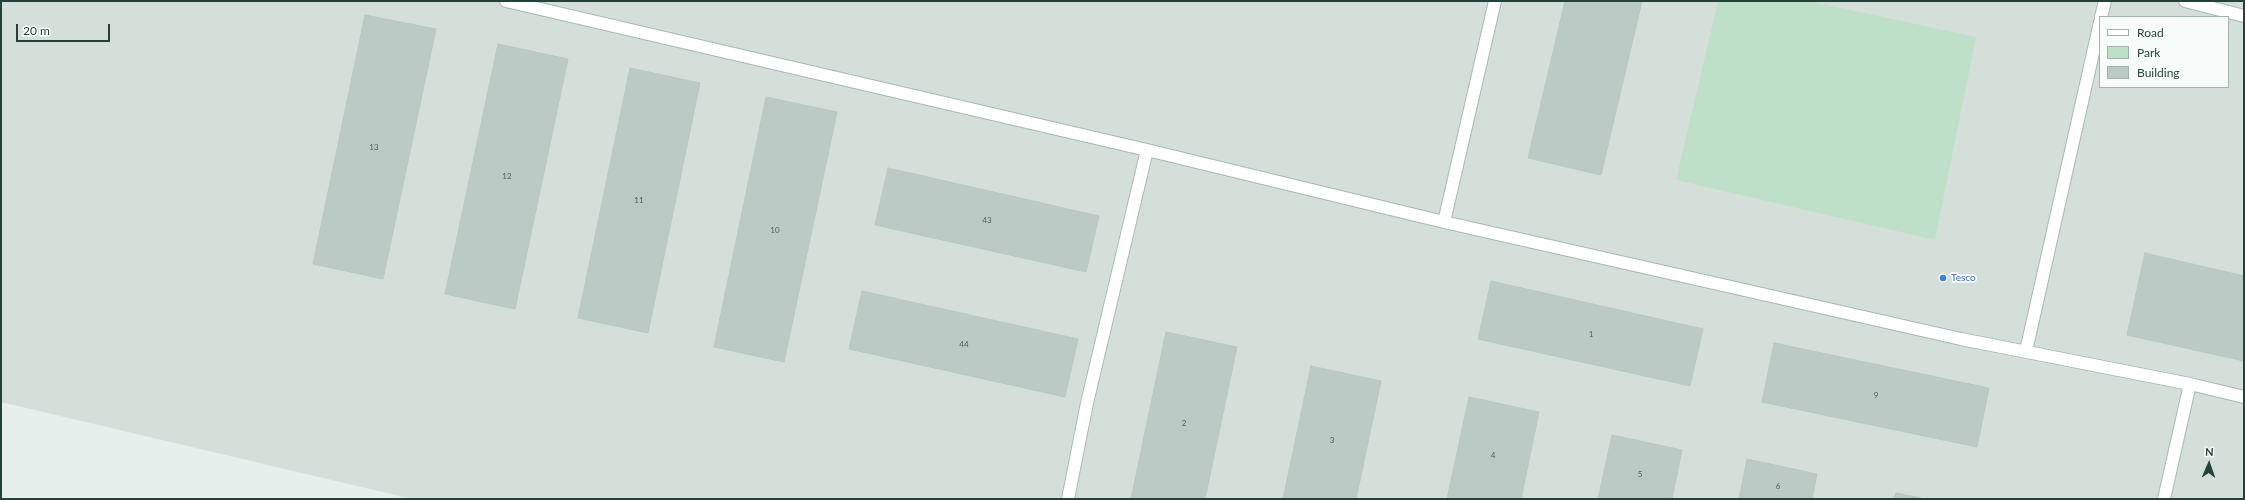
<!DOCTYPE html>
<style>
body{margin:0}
#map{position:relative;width:2245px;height:500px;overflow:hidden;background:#e6efeb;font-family:Lato,sans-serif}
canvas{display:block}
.frame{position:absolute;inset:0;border:2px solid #24423a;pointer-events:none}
.legend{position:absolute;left:2099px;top:16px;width:130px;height:72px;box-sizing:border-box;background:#f7fbf9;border:1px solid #a3b1ad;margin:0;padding:5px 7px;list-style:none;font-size:12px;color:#24423a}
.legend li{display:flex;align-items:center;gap:8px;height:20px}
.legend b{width:20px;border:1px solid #a3b1ad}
.north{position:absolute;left:2189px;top:444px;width:40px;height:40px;-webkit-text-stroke:3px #f7fbf9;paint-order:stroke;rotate:2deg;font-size:11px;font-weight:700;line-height:16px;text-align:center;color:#24423a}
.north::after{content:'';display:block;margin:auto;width:14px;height:18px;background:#24423a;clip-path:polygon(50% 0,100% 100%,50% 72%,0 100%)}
.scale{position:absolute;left:16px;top:24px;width:94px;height:18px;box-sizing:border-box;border:2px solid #24423a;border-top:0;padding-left:5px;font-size:12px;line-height:14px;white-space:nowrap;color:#24423a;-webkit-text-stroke:3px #f7fbf9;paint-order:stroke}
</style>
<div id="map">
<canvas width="2245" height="500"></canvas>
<div class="frame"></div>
<ul class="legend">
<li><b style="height:5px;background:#fff"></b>Road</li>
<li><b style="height:11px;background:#bfe0c8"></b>Park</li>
<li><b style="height:11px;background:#bbcac4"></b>Building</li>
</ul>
<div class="north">N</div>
<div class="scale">20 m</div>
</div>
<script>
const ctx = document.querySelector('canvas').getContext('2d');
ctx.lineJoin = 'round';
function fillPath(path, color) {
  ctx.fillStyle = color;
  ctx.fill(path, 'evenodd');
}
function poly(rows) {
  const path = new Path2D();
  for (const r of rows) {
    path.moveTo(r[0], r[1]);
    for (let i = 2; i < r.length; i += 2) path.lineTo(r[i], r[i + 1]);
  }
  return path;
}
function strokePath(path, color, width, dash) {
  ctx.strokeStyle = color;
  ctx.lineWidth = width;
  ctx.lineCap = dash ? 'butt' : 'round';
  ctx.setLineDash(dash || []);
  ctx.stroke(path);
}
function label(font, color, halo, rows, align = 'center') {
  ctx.font = font + ' Lato,sans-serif';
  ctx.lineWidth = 3.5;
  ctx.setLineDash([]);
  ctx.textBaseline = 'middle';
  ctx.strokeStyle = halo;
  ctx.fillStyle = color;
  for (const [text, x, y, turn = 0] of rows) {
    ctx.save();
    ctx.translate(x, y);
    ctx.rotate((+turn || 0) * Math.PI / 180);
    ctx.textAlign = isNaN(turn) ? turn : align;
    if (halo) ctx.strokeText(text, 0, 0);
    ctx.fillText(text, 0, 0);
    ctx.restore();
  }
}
fillPath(poly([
 [1,1,2244,1,2244,499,412,499,1,402],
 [2100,17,2228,17,2228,87,2100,87]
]), '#d4dfda');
fillPath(poly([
 [1718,1,1809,1,1976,37,1935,240,1676,180]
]), '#bfe0c8');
const building = poly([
 [1565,1,1642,1,1601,175,1528,158,1565,1],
 [365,15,436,29,383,279,313,264,365,15],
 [498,44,568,59,515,309,445,294,498,44],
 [630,68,700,83,648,333,578,318,630,68],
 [766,97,837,112,784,362,714,347,766,97],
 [888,168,1099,216,1086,272,875,225,888,168],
 [2145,253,2244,276,2244,361,2127,335,2145,253],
 [1491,281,1703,329,1690,386,1478,339,1491,281],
 [862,291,1078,339,1065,397,849,349,862,291],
 [1166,332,1237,347,1205,499,1131,499,1166,332],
 [1774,343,1989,388,1977,447,1762,402,1774,343],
 [1311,366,1381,381,1356,499,1283,499,1311,366],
 [1469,397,1539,412,1521,499,1447,499,1469,397],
 [1612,435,1682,450,1672,499,1598,499,1612,435],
 [1747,459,1817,474,1812,499,1739,499,1747,459],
 [1896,493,1926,499,1894,499,1896,493]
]);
fillPath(building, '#bbcac4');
strokePath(building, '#b8c9c2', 1);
const minor = poly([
 [506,1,1147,150,1444,222,1961,339,2190,384,2164,499],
 [2185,1,2244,16],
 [2101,17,2105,1],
 [1444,222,1495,1],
 [2026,351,2100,22],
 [2190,384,2244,397],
 [1068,499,1087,403,1147,150]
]);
strokePath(minor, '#a8b8b2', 14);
strokePath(minor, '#fff', 12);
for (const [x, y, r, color] of [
 [1943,278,4,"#3f7fe0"]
]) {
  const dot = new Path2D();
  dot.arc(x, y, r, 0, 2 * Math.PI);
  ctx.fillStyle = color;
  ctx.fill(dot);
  strokePath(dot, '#f7fbf9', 1.5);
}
label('8px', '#4a645c', null, [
 ["13",374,147],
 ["12",507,176],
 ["11",639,200],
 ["43",987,220],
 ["10",775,230],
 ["1",1591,334],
 ["44",964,344],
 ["9",1876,395],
 ["2",1184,423],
 ["3",1332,440],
 ["4",1493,455],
 ["5",1640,474],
 ["6",1778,486]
]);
label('10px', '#366cbe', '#f7fbf9', [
 ["Tesco",1951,278]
], 'left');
</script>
